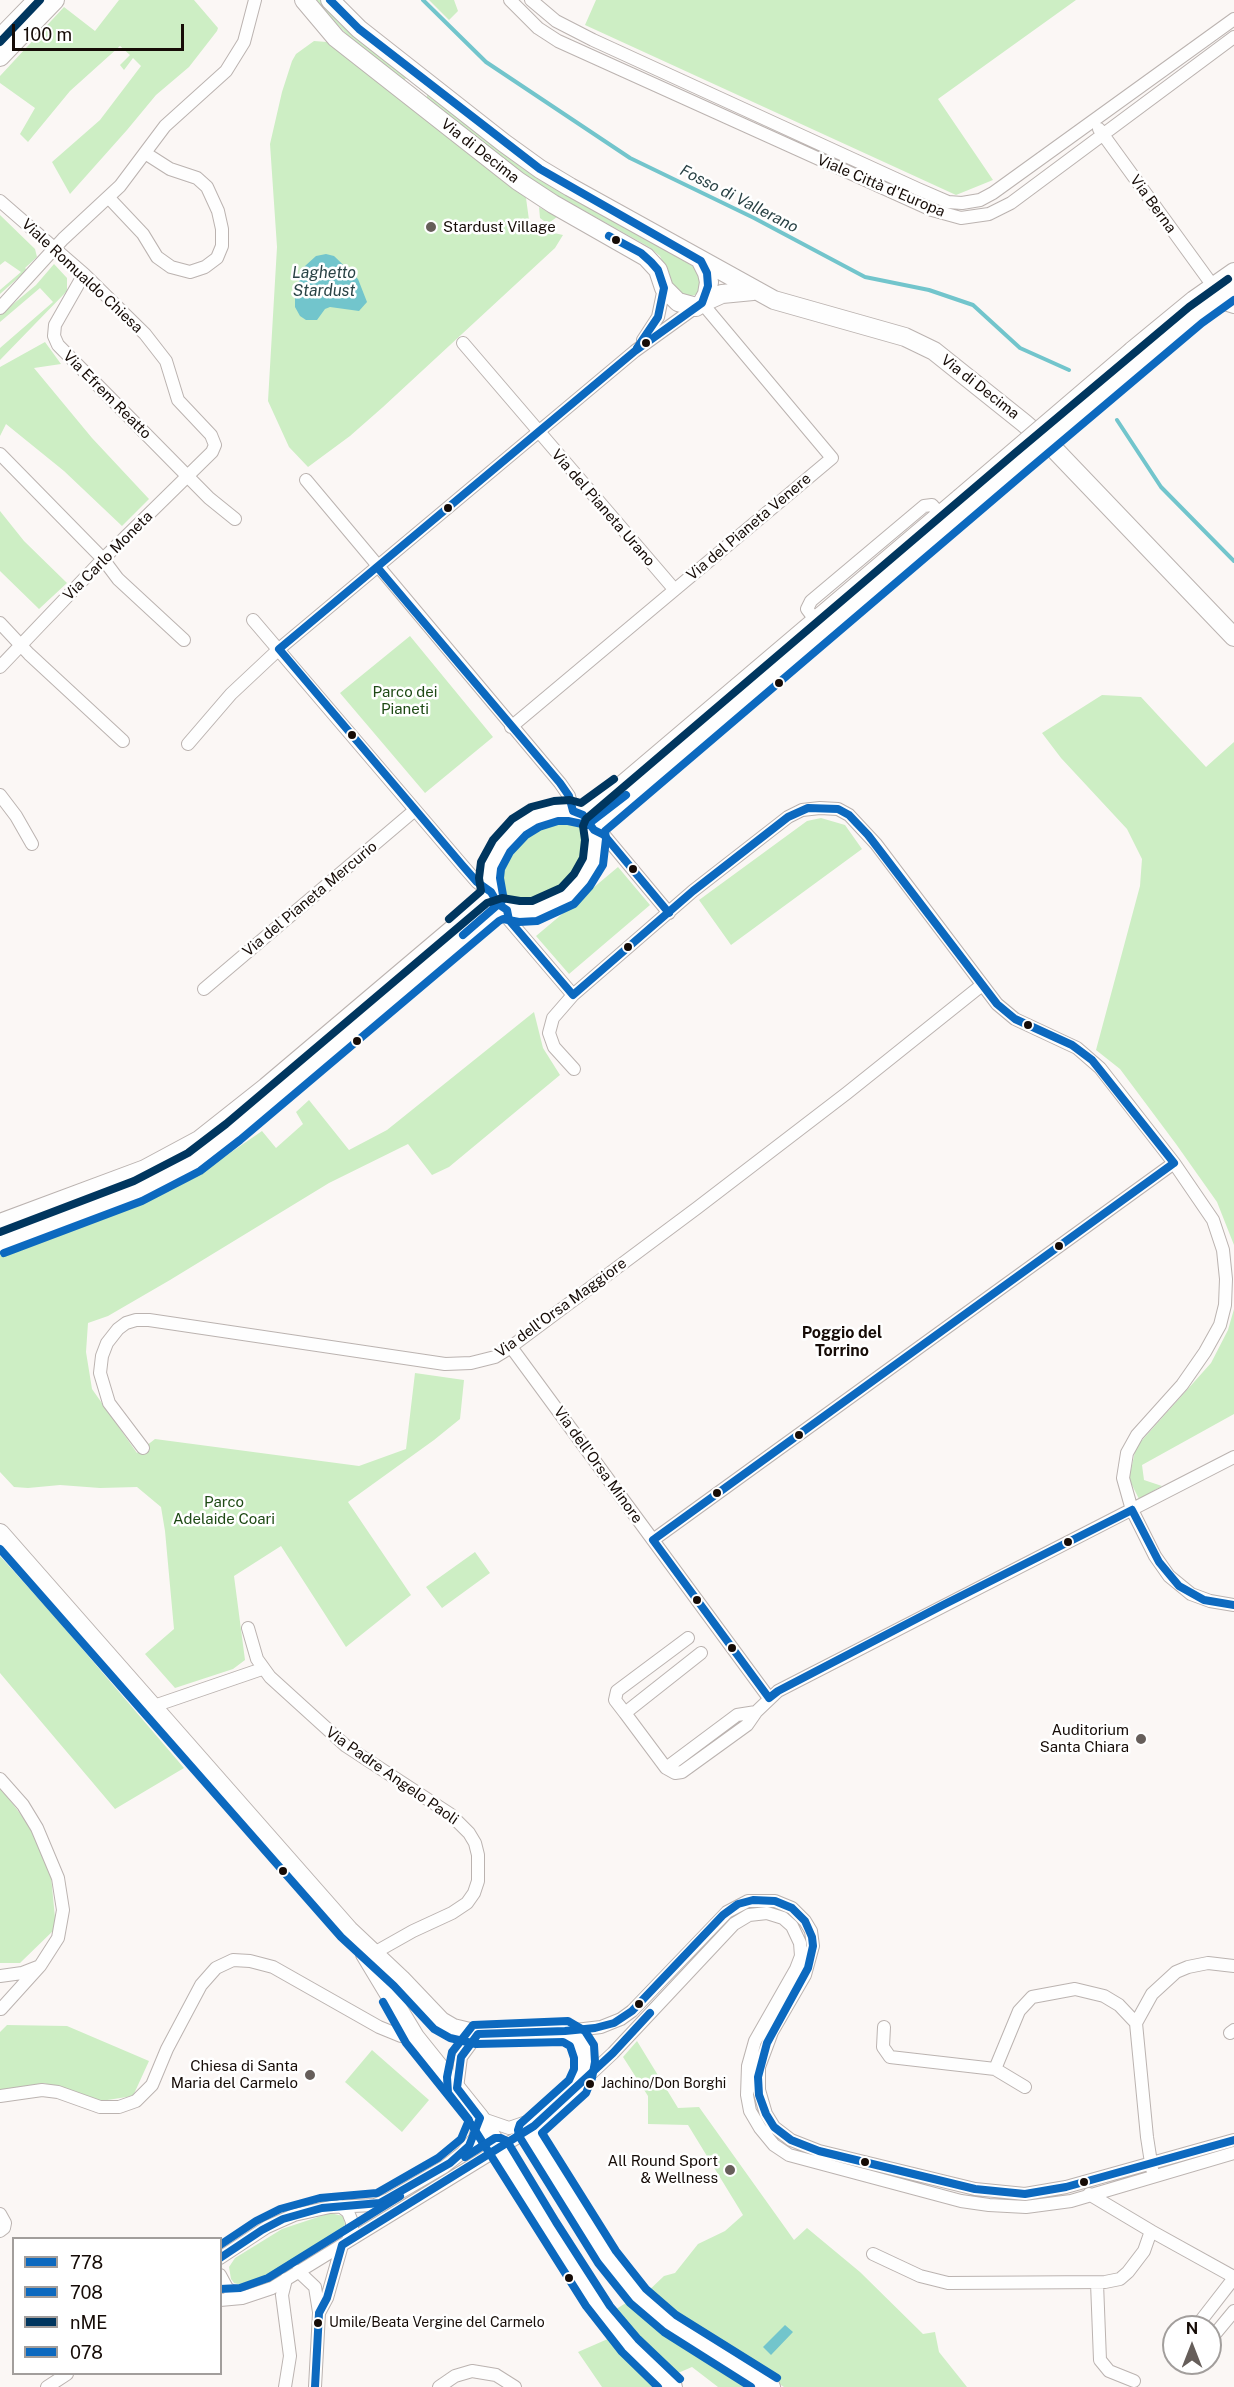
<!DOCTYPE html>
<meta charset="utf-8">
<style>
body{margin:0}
#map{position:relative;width:1234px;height:2387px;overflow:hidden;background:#fbf7f5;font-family:"Public Sans",sans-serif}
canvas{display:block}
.legend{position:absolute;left:12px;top:2237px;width:210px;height:138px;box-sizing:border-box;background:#fff;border:2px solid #a29e9c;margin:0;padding:8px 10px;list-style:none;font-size:18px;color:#160c07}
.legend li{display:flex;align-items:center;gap:12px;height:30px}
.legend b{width:30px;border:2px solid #a29e9c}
.north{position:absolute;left:1162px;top:2315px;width:60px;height:60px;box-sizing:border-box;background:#fff;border:2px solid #a29e9c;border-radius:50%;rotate:0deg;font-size:16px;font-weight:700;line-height:24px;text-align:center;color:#160c07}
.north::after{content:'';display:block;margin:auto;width:21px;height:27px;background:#665e5a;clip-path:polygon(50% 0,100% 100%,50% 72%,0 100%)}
.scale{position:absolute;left:12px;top:24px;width:172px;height:27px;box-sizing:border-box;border:3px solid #160c07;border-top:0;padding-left:8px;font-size:18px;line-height:21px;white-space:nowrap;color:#160c07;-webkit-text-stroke:4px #fff;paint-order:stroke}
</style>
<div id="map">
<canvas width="1234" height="2387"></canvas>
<ul class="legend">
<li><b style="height:8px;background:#0c69bf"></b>778</li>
<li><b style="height:8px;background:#0c69bf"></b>708</li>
<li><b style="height:8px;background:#00365f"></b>nME</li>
<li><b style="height:8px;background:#0c69bf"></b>078</li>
</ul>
<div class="north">N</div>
<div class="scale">100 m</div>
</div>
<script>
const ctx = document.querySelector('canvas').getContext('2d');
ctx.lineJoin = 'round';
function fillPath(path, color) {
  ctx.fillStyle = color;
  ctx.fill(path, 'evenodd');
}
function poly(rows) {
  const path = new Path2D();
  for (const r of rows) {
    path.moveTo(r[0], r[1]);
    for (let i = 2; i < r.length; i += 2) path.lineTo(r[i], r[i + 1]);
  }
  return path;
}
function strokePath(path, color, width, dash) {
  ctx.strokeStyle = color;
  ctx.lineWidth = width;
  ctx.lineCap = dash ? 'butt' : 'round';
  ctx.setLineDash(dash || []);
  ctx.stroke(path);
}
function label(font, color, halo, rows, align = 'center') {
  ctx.font = font + ' "Public Sans",sans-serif';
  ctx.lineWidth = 5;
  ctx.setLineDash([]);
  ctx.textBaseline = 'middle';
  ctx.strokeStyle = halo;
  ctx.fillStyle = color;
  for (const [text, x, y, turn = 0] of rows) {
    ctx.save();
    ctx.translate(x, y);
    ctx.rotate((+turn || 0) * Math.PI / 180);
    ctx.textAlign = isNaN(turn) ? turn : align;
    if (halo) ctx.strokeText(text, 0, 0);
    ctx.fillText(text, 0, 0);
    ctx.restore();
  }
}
fillPath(poly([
 [119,0,194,0,218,28,217,31,189,67,156,95,127,130,70,194,52,162,100,120,141,66,133,58,124,70,120,65,130,55,120,46,70,91,28,142,20,134,35,108,0,83,0,76,64,7,95,31],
 [315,0,321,0,338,22,354,36,407,77,404,81,351,39],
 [429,0,454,0,458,11,449,20],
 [596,0,1076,0,938,99,993,180,956,195,585,25],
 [314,41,327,42,526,198,529,220,536,229,563,235,555,248,383,407,350,436,308,467,289,447,268,401,277,247,270,144,282,92,292,61,296,54],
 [427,95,432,95,514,162,538,179,700,270,703,275,700,291,695,295,687,297,675,290,660,256,649,247,535,183,427,100],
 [539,207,557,217,550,222,544,221,540,218],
 [0,215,35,249,37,257,25,268,27,270,0,294,0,290,21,272,5,261,0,265],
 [54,264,67,278,67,291,0,360,0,348,53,302,40,288,0,322,0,315,36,285],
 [45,342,61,364,34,368,92,438,149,499,122,526,64,471,6,424,0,436,0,367],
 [0,511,24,541,67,583,39,609,0,571],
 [410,636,493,737,425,793,340,693],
 [1102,695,1141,697,1206,767,1234,742,1234,1245,1217,1202,1176,1144,1120,1069,1096,1050,1140,886,1142,859,1127,829,1061,758,1042,733],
 [556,818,571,820,581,827,586,834,589,851,569,885,541,902,513,903,501,891,496,878,503,854,527,829],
 [821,818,845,825,862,849,731,945,699,900,807,821],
 [618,867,650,905,569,974,536,936],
 [534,1012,543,1048,560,1075,449,1167,432,1175,408,1144,329,1183,170,1280,108,1316,88,1323,86,1352,92,1389,137,1453,155,1439,359,1466,406,1449,415,1373,464,1380,460,1419,434,1440,348,1502,411,1595,346,1647,281,1546,234,1576,245,1660,233,1669,175,1688,145,1654,174,1629,165,1531,161,1507,137,1487,100,1488,60,1485,28,1488,14,1487,0,1472,0,1253,192,1179,262,1131,276,1148,303,1124,296,1112,309,1100,349,1150,387,1130],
 [1234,1309,1234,1414,1142,1465,1144,1480,1162,1486,1139,1499,1129,1479,1136,1447,1211,1363,1228,1330],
 [475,1552,490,1573,442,1608,426,1587],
 [0,1556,55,1617,184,1768,115,1809,0,1673],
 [0,1787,31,1828,51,1876,56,1928,20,1963,0,1963],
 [7,2025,67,2026,149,2061,133,2096,101,2101,44,2083,0,2091,0,2032],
 [637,2041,678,2108,699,2107,794,2240,807,2228,860,2272,923,2334,935,2332,939,2352,967,2387,784,2387,668,2314,645,2294,664,2276,675,2273,698,2244,725,2231,743,2215,688,2125,648,2124,648,2096,623,2057],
 [372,2050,429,2100,402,2132,345,2082],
 [330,2213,343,2216,345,2224,342,2230,328,2244,262,2282,245,2286,234,2283,231,2279,229,2267,235,2258,282,2229],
 [629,2301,637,2313,650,2322,755,2387,718,2387,692,2367,671,2376,610,2313],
 [610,2338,620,2348,667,2387,602,2387,578,2352]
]), '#cdeec4');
fillPath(poly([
 [326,254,334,256,358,279,367,302,359,311,330,307,325,309,317,320,306,320,300,316,295,307,295,291,305,266,316,256],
 [785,2325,793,2332,771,2355,763,2347]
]), '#72c5cc');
strokePath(poly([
 [423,0,486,62,630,158,754,218,865,277,929,290,973,305,1020,348,1069,370],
 [1117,420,1161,487,1234,561]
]), '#72c5cc', 4);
const street = poly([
 [510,0,538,28,558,41,932,210,961,218,989,214,1011,203,1234,37],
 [531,0,556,21,593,40,918,189,948,202,962,203,980,200,993,193,1234,19],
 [1099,129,1213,286],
 [109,198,143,234,157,257,171,267,190,272,205,267,217,258,222,246,222,229,218,211,207,187,197,178,170,169,145,153],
 [0,201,84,274,145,334,166,361,178,400,211,435,215,445,212,452,103,559,0,667],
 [84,274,55,325,54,336,58,345,209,498,235,519],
 [1215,301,1234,307],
 [0,308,63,239,120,186,165,126,226,71,244,42,255,0],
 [643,340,658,317,664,288],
 [463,343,674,589],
 [0,454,103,559,118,579,184,640],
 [306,480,560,783,569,796,573,811],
 [253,620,463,866,477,882,491,892],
 [816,621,807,609,811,601,924,506,932,505,940,514],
 [0,623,29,654,123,741],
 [511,727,832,458,702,303],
 [188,744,231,694,279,649,635,351,696,307],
 [0,795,16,816,32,844],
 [594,830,604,835,669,913],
 [507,910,509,920,573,995],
 [204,989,415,810],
 [574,1069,554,1047,549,1033,553,1018,573,995,693,891,788,817,802,810,820,808,838,809,849,815,876,844,997,1004,1015,1019,1077,1048,1100,1068,1174,1163,1213,1220,1223,1250,1226,1279,1225,1305,1220,1325,1205,1352,1182,1385,1137,1435,1127,1453,1123,1478,1132,1510,1155,1556,1169,1576,1191,1594,1210,1601,1234,1605],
 [511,1347,769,1698],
 [143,1448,109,1403,100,1373,102,1356,107,1343,118,1329,126,1323,136,1320,149,1320,445,1364,471,1363,495,1357,508,1349,697,1208,847,1093,982,985],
 [653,1540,1174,1163],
 [248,1628,257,1659,270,1677,346,1746,450,1814,469,1833,475,1843,478,1855,478,1881,474,1893,467,1903,452,1913,413,1931,374,1953],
 [151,1707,262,1669],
 [756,1712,737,1715,666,1768,675,1773,682,1772,747,1725,756,1712,778,1691,1234,1457],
 [625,1713,615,1700,617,1691,688,1638],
 [666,1768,625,1713,701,1653],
 [0,1779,23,1805,37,1828,58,1878,63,1910,58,1938,40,1966,22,1973,0,1976],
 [1,2009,39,1967],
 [1136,2023,1152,1994,1176,1972,1188,1967,1208,1963,1234,1966],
 [884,2027,883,2047,890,2057,995,2069,1019,2011,1032,1997,1075,1989,1104,1996,1119,2005,1136,2023,1147,2137,1152,2169],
 [567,2031,601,2027,621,2019,632,2011,727,1912,748,1901,775,1901,792,1908,805,1921,811,1931,813,1946,805,1975,772,2032,759,2067,759,2090,766,2114,774,2127,791,2140,819,2151,975,2189,1025,2194,1066,2187,1234,2140],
 [1230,2033,1234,2030],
 [995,2069,1025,2087],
 [581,2083,613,2053,734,1924,749,1915,767,1913,783,1918,792,1926,800,1943,801,1956,796,1969,755,2041,748,2066,747,2095,750,2111,760,2128,774,2145,789,2155,961,2201,989,2205,1026,2207,1071,2201,1234,2153],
 [457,2088,461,2057,478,2034],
 [0,2096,42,2090,58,2092,100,2107,119,2107,136,2101,152,2085,167,2049,201,1985,216,1968,233,1960,250,1961,273,1967,379,2027,401,2036,415,2037],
 [1089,2194,1151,2231,1234,2277],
 [340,2206,348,2212,352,2222,352,2228,348,2240],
 [0,2214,5,2223,4,2228,0,2231],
 [873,2254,920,2276,948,2283,1105,2282,1120,2279,1128,2272,1144,2251,1151,2231],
 [220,2258,267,2227,294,2215,330,2207,375,2205,389,2199,444,2167,462,2153,475,2138,480,2118,509,2128,538,2118],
 [298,2271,315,2287,319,2312],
 [220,2275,227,2288,242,2298],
 [1097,2283,1100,2360,1109,2371,1134,2381],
 [220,2300,242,2298,272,2288,528,2131],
 [1196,2327,1234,2278],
 [1210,2340,1234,2311],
 [47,2387,67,2374],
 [285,2387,290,2356,282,2295,286,2279],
 [315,2387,319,2313,327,2298,342,2245],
 [439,2387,455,2376,472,2371,496,2375,515,2387]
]);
const secondary = poly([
 [304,0,336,38,518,181,553,204,646,257,658,270,664,288,678,302,696,307,702,303,707,294,709,282,707,273,701,261],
 [330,0,359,29,504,143,540,169,570,187,774,300,905,337,934,351,1024,423,1056,451,1234,637],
 [0,38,37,0],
 [0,57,55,0],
 [702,303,722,294,753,291],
 [1132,351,1194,300,1234,272],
 [1140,362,1196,315,1234,287],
 [565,810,583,815,594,830,595,855,586,874,567,896,550,905,519,912,502,908,491,892,489,874,491,866,501,846,516,829,529,820,548,812,565,810],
 [583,815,616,790,960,498],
 [593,827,965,511],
 [0,1223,145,1169,199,1140,266,1087,493,895],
 [0,1243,138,1191,167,1177,200,1158,480,923,493,912,502,908],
 [0,1533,349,1930,401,1979,441,2021,453,2028,478,2034,565,2031,578,2038,584,2049,585,2058,584,2071,578,2086,528,2131,607,2257,638,2296,670,2323,771,2387],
 [365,1954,415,2037,480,2118,594,2300,630,2346,673,2387]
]);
strokePath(street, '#bbb3b0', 14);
strokePath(secondary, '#bbb3b0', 20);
strokePath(street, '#fefefe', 12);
strokePath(secondary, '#fefefe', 18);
const secondaryBridge = poly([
 [960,498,1132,351],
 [965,511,1140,362]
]);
strokePath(secondaryBridge, '#bbb3b0', 20, []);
strokePath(secondaryBridge, '#fefefe', 18);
strokePath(poly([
 [330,0,359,29,540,169,701,261,707,273,708,286,702,303,635,351,279,649,463,866,477,882,491,892,498,904,507,910,509,920,573,995,693,891,788,817,808,808,838,809,849,815,868,835,997,1004,1015,1019,1072,1045,1092,1060,1174,1163],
 [609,236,641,253,651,262,658,270,664,288,658,317,637,348],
 [377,567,560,783,569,796,573,811,583,815,594,830,604,835,669,913],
 [1132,1510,1159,1562,1179,1586,1204,1600,1234,1605],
 [653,1540,1174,1163],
 [653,1540,769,1698],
 [769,1698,778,1691,943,1605,1132,1510],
 [220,2258,262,2230,283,2219,322,2208,380,2203,450,2163,469,2146,480,2118,457,2088,461,2057,478,2034,565,2031,595,2028,614,2023,632,2011,723,1915,738,1904,753,1900,775,1901,792,1908,805,1921,812,1937,813,1946,808,1968,767,2043,758,2077,759,2095,766,2114,774,2127,791,2140,819,2151,975,2189,1025,2194,1066,2187,1234,2140],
 [315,2387,319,2313,327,2298,342,2245,534,2126,613,2053,650,2013]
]), '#0c69bf', 8);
strokePath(poly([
 [463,935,502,901,503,895,500,878,501,869,510,852,526,835,539,827,558,821,568,821,587,825,626,795],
 [4,1253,142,1201,200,1171,240,1140,499,921,503,919,519,922,537,921,574,904,590,886,603,865,606,839,605,831,1028,470,1202,323,1234,300],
 [0,1549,341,1937,394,1986,434,2029,450,2038,476,2044,563,2042,570,2046,574,2058,574,2069,569,2080,520,2124,518,2130,519,2136,598,2263,630,2303,664,2332,751,2387],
 [383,2002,406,2043,471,2124,586,2306,622,2352,658,2387]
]), '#0c69bf', 8);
strokePath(poly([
 [0,42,40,0],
 [449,919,481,891,479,878,481,862,493,840,512,819,531,807,554,801,570,800,581,803,614,779],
 [0,1232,134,1181,188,1153,226,1124,487,903,502,898,520,901,532,901,561,888,574,874,583,858,585,840,583,826,586,819,1014,454,1189,307,1228,279]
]), '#00365f', 8);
strokePath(poly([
 [465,2157,495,2138,501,2138,507,2141,556,2222,610,2306,638,2339,680,2379],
 [220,2245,256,2221,280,2209,320,2198,377,2193,438,2158,461,2139,469,2120,448,2093,447,2077,452,2052,473,2025,568,2021,585,2031,594,2045,595,2062,592,2078,586,2093,542,2133,616,2251,646,2289,676,2315,777,2378],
 [220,2289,240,2288,268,2278,400,2196]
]), '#0c69bf', 8);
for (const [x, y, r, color] of [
 [431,227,6,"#665e5a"],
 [616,240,5,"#160c07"],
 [646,343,5,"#160c07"],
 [448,508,5,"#160c07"],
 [779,683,5,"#160c07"],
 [352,735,5,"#160c07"],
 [633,869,5,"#160c07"],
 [628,947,5,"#160c07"],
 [1028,1025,5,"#160c07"],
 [357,1041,5,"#160c07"],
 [1059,1246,5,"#160c07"],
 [799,1435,5,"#160c07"],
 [717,1493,5,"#160c07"],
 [1068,1542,5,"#160c07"],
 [697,1600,5,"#160c07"],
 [732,1648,5,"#160c07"],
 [1141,1739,6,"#665e5a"],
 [283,1871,5,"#160c07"],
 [639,2004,5,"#160c07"],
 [310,2075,6,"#665e5a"],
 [590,2084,5,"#160c07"],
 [865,2162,5,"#160c07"],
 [730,2170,6,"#665e5a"],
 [1084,2182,5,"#160c07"],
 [569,2278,5,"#160c07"],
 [318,2323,5,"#160c07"]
]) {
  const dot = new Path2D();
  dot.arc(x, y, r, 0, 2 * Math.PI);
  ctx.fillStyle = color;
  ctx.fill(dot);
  strokePath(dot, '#fff', 2);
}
label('14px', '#160c07', '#fff', [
 ["Jachino/Don Borghi",601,2084],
 ["Umile/Beata Vergine del Carmelo",329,2323]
], 'left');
label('15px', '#160c07', '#fff', [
 ["Via di Decima",480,151,38],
 ["Viale Città d'Europa",881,186,23],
 ["Via Berna",1153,204,54],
 ["Viale Romualdo Chiesa",82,276,43],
 ["Via di Decima",980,387,38],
 ["Via Efrem Reatto",107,395,45],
 ["Via del Pianeta Urano",603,508,49],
 ["Via del Pianeta Venere",749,527,-40],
 ["Via Carlo Moneta",108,556,-45],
 ["Via del Pianeta Mercurio",310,899,-40],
 ["Via dell'Orsa Maggiore",561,1308,-36],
 ["Via dell'Orsa Minore",598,1465,54],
 ["Via Padre Angelo Paoli",392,1776,35]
]);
label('15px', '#160c07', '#fff', [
 ["Stardust Village",443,227,"left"],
 ["Auditorium",1129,1730],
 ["Santa Chiara",1129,1747],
 ["Chiesa di Santa",298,2066],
 ["Maria del Carmelo",298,2083],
 ["All Round Sport",718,2161],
 ["& Wellness",718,2178]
], 'right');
label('15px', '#1e4a15', '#fff', [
 ["Parco dei",405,692],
 ["Pianeti",405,709],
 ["Parco",224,1502],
 ["Adelaide Coari",224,1519]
]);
label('italic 16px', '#2a4346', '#fff', [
 ["Fosso di Vallerano",739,199,27],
 ["Laghetto",324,273],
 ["Stardust",324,291]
]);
label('bold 16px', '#160c07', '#fff', [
 ["Poggio del",842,1333],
 ["Torrino",842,1351]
]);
</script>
